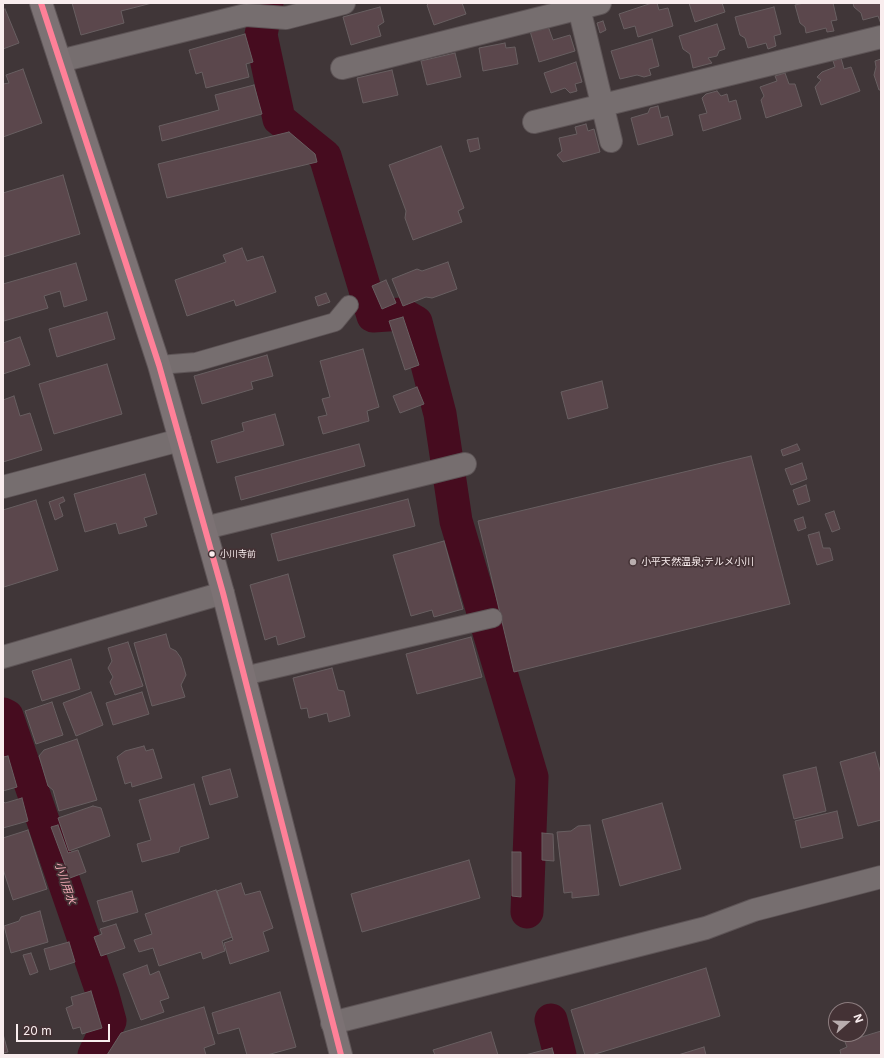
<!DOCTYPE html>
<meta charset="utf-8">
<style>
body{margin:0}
#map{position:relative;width:884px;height:1058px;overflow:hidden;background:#403638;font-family:Inter,sans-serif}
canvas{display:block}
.frame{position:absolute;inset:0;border:4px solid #f9edee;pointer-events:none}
.north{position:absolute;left:828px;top:1002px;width:40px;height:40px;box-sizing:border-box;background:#443235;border:1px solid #8c7d7f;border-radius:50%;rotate:70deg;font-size:11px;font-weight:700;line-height:16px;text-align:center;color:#f9edee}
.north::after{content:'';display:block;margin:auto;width:14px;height:18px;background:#b8adae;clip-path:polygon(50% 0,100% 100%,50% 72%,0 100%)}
.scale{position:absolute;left:16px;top:1024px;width:94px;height:18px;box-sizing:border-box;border:2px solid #f9edee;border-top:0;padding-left:5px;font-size:12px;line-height:14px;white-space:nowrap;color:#f9edee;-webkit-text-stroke:3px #443235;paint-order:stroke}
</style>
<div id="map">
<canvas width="884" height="1058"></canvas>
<div class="frame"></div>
<div class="north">N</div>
<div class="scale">20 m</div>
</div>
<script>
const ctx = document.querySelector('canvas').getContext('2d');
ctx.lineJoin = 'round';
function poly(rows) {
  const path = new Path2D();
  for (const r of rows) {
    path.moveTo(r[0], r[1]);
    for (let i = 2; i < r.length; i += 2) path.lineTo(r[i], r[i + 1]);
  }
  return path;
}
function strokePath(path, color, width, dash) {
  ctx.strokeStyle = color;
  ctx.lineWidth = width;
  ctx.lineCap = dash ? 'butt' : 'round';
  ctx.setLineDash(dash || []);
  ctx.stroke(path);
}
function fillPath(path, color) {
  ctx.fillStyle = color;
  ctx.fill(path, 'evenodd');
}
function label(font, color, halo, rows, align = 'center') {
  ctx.font = font + ' Inter,"Noto Sans JP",sans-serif';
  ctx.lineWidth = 3.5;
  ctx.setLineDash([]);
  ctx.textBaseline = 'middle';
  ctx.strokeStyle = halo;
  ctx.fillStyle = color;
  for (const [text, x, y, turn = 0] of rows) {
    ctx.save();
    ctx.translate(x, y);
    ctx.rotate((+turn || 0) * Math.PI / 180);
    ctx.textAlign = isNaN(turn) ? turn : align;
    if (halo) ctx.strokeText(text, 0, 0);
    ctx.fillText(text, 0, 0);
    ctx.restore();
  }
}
strokePath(poly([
 [267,3,261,35,279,119,325,156,373,316,402,314,416,322,440,414,456,521,532,777,527,912],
 [3,714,7,716,102,992,110,1021,94,1055],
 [551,1020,560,1055]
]), '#460c1f', 33);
const building = poly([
 [72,3,152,3,121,11,124,23,81,35,72,3],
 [429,3,462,3,466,14,434,25,427,5,429,3],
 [652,3,657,3,659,10,668,8,673,26,638,37,635,26,624,29,619,14,652,3],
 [689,3,722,3,725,12,695,22,689,3],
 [804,3,833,3,837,20,831,21,834,31,827,32,826,28,806,33,805,27,800,23,795,5,804,3],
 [853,3,881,3,881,24,878,16,863,20,861,13,854,7,853,3],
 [380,7,384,22,378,26,381,36,351,45,343,17,380,7],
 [774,7,781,34,774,36,776,46,768,49,766,43,748,48,745,38,740,35,735,17,774,7],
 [5,9,19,43,3,49,3,10,5,9],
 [603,21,606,30,600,33,597,23,603,21],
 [717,24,725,49,719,51,717,56,708,58,712,63,693,68,690,54,683,49,679,36,717,24],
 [548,26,553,40,570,35,575,51,539,62,530,31,548,26],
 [245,34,253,62,246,64,249,77,206,88,202,72,196,74,189,50,245,34],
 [652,39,659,66,649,69,651,75,644,77,637,75,620,79,611,51,652,39],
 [505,43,506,48,515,47,518,64,483,71,479,48,505,43],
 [455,53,461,77,427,85,421,61,455,53],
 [841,58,844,69,851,67,860,91,821,105,815,87,821,80,817,77,822,72,835,67,833,61,841,58],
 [881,59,881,90,879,90,874,75,876,67,875,61,881,59],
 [576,62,582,82,575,84,577,91,570,93,565,88,551,93,544,73,576,62],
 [23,69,42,123,3,137,3,84,9,83,6,75,23,69],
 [392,70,398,95,363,103,357,78,392,70],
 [785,73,789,84,795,84,802,106,766,118,761,100,764,96,760,87,777,81,775,76,785,73],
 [254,85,262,114,162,141,159,126,219,110,215,95,254,85],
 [717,91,721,96,727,94,729,102,736,100,741,119,703,131,699,115,707,113,702,98,706,94,717,91],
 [658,106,661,118,668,116,673,135,638,145,631,118,648,113,650,108,658,106],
 [586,124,588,131,594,129,600,152,563,162,557,155,562,151,559,138,577,134,575,127,586,124],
 [289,132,315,154,317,162,167,198,158,164,289,132],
 [478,138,480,149,470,152,467,140,478,138],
 [441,146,464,208,458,211,462,222,413,240,405,218,406,211,389,165,441,146],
 [63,175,80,234,3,257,3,193,63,175],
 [242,248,247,261,263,256,276,292,236,306,234,300,187,316,175,280,226,262,223,255,242,248],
 [448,262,457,289,432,298,426,297,403,306,392,279,417,269,422,271,448,262],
 [76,263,87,300,64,307,60,291,44,296,48,308,4,321,3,284,76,263],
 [386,280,396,303,382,309,372,286,386,280],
 [326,293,330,302,318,306,315,297,326,293],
 [107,312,115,339,57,357,49,329,107,312],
 [403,317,419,365,405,370,389,321,403,317],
 [20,337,30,365,3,374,3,343,20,337],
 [363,349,379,407,367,411,369,421,323,434,318,417,327,415,322,399,330,397,320,361,363,349],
 [267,355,273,376,251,382,253,389,202,404,194,376,267,355],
 [107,364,122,414,54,434,39,384,107,364],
 [602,381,608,408,568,419,561,392,602,381],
 [417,387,424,404,400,413,393,396,417,387],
 [14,396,20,416,30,413,42,450,3,462,3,400,14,396],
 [275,414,284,445,217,463,211,441,244,431,242,423,275,414],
 [359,444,365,466,241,500,235,477,359,444],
 [797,444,800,450,783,456,781,450,797,444],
 [751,456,790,604,514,672,478,521,751,456],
 [802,463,807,479,791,485,785,469,802,463],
 [145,474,157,514,144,518,147,526,119,534,116,523,85,532,74,494,145,474],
 [806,485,810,501,798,505,793,490,806,485],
 [63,497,65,501,59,504,63,516,55,520,49,502,63,497],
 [408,499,415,526,278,561,271,534,408,499],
 [36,500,58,570,4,587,3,510,36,500],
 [834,511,840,529,832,532,825,514,834,511],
 [803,517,806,528,798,531,794,520,803,517],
 [819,532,823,548,830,548,833,560,817,565,808,535,819,532],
 [444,541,463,609,434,617,432,610,411,616,393,555,444,541],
 [288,574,305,637,278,645,276,636,265,640,250,585,288,574],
 [166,634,170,648,176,651,181,658,186,675,181,685,185,697,152,706,134,643,166,634],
 [471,637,482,677,417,694,406,654,471,637],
 [128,642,143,686,115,695,110,682,113,677,108,668,112,661,108,648,128,642],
 [71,659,80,689,42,701,32,671,71,659],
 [332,668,338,690,344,691,350,716,329,722,327,713,309,718,307,708,301,709,293,678,332,668],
 [91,692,103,725,76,736,63,703,91,692],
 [142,692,149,714,113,725,106,703,142,692],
 [52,702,63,735,36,744,25,711,52,702],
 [77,739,97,800,59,811,53,790,48,786,39,756,44,750,77,739],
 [144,746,146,751,153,749,162,778,132,787,131,782,125,784,117,757,125,751,144,746],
 [875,752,881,774,881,820,858,826,840,762,875,752],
 [8,756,17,787,3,791,3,757,8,756],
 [816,767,826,811,794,819,783,775,816,767],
 [230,769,238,797,210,805,202,777,230,769],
 [194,784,209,838,180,847,179,852,142,862,137,844,151,840,139,800,194,784],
 [22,798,28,821,3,828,3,801,5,803,22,798],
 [662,803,681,869,620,886,602,820,662,803],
 [93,806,101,808,110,836,69,851,58,818,93,806],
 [837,811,843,838,801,848,795,821,837,811],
 [58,825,68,853,78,850,86,872,70,878,51,827,58,825],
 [590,825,599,895,572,898,572,892,564,893,557,832,571,831,578,826,590,825],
 [28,830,47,889,13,900,3,869,3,838,28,830],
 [542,833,553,834,554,861,542,860,542,833],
 [512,852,521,852,521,897,512,896,512,852],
 [469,860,480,898,362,932,351,894,469,860],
 [241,883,245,895,260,891,273,928,263,932,269,951,230,964,224,943,233,940,217,891,241,883],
 [216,890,232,937,222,941,225,951,203,959,201,952,159,966,153,948,139,952,134,940,152,934,145,914,216,890],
 [132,891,138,912,103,922,97,901,132,891],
 [40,911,48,942,11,953,4,926,19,921,21,917,40,911],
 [116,924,125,948,101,956,94,937,102,934,100,929,116,924],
 [69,942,75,962,50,970,44,949,69,942],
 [31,953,38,972,30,975,23,955,31,953],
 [147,965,150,975,159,971,169,998,160,1001,164,1012,141,1020,123,974,147,965],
 [706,968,720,1016,592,1055,585,1055,571,1010,706,968],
 [91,991,102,1028,82,1034,80,1027,73,1029,66,1008,73,1005,71,997,91,991],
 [280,992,296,1047,267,1055,247,1055,239,1028,218,1034,212,1013,280,992],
 [204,1007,215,1044,204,1048,206,1055,107,1055,121,1033,204,1007],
 [881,1031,881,1055,841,1055,840,1050,847,1047,845,1042,881,1031],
 [491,1032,498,1055,435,1055,433,1050,491,1032],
 [3,1034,8,1052,3,1053,3,1034],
 [704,1047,706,1055,678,1055,704,1047],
 [552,1048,554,1055,525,1055,552,1048]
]);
fillPath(building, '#5b474c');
strokePath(building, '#685f61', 1);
const service = poly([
 [159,365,196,362,335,322,349,305],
 [244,676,493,618]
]);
const minor = poly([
 [579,8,611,141],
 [60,61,246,15,286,18,344,3],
 [342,68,600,3],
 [534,122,881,37],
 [3,487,180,440],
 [205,528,465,464],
 [3,657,223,593]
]);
const tertiary = poly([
 [332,1023,706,928,754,910,881,877]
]);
const primary = poly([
 [41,3,159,365,223,593,341,1055]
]);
strokePath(service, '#5d5456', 20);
strokePath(minor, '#5d5456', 24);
strokePath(tertiary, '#5d5456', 24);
strokePath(primary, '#5d5456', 24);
strokePath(service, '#766e6f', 18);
strokePath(minor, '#766e6f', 22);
strokePath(tertiary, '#766e6f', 22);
strokePath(primary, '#7c7274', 22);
strokePath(poly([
 [41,3,159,365,223,593,341,1055]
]), '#ff8098', 6);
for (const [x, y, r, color] of [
 [212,554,3.5,"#f9edee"],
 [633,562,4,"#b8adae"]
]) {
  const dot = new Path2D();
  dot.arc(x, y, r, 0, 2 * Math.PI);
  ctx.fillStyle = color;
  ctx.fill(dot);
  strokePath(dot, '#443235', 1.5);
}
label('9px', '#f9edee', '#443235', [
 ["小川寺前",220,554]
], 'left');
label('10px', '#f9edee', '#443235', [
 ["小平天然温泉;テルメ小川",641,562]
], 'left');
label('italic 11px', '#f5abb7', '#443235', [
 ["小川用水",65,883,71]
]);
</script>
